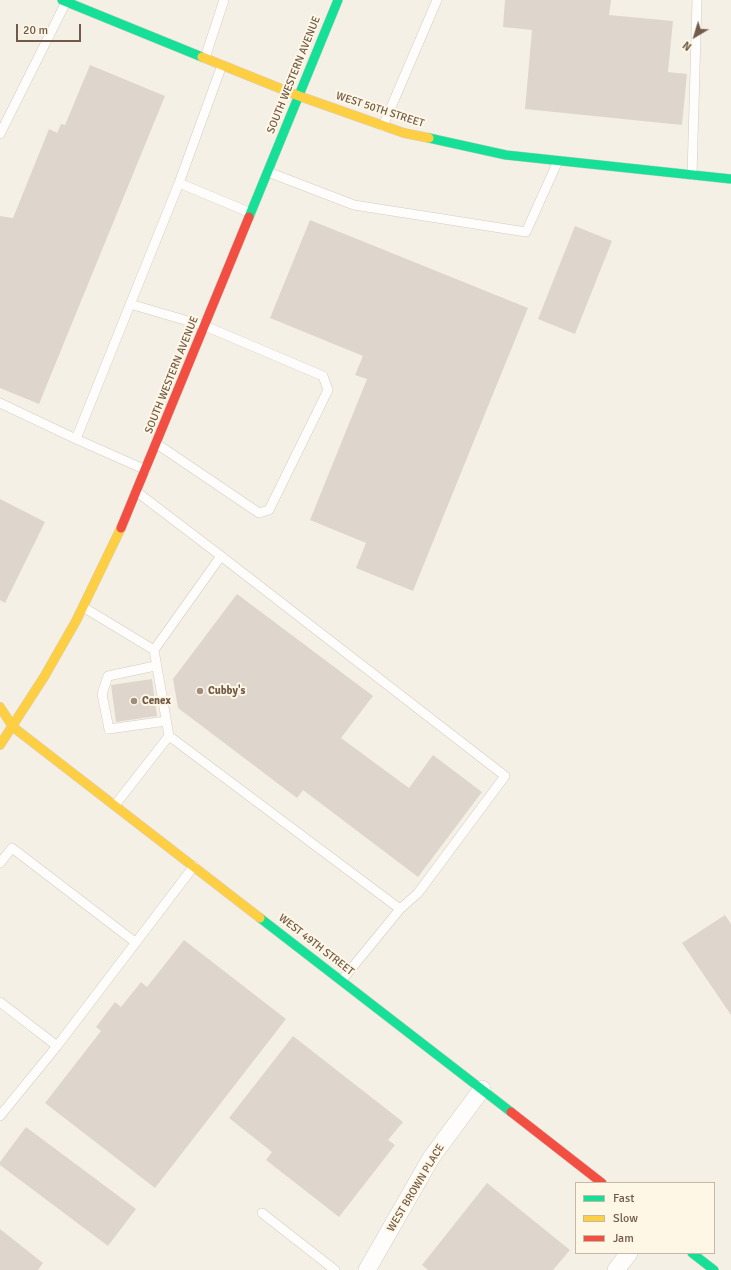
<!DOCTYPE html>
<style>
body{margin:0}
#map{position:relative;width:731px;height:1270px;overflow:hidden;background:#f5f0e6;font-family:Signika,sans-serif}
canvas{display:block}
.legend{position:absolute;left:575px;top:1182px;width:140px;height:72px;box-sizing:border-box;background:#fff7e6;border:1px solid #c6b8a7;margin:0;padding:5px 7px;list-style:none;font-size:12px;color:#715a48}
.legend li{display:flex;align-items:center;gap:8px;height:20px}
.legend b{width:20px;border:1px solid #c6b8a7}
.north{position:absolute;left:675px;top:16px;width:40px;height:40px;-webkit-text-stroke:3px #fff7e6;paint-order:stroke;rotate:218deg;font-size:11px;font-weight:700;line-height:16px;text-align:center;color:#715a48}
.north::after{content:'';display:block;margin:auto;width:14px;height:18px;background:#715a48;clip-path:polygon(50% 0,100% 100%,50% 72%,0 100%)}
.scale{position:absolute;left:16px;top:24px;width:65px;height:18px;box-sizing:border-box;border:2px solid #715a48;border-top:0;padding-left:5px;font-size:12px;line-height:14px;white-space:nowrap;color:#715a48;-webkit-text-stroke:3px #fff7e6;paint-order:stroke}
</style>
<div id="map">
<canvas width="731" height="1270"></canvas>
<ul class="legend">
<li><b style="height:5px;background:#16e098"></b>Fast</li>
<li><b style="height:5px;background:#ffcf43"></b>Slow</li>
<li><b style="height:5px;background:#f24e42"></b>Jam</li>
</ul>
<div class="north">N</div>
<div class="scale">20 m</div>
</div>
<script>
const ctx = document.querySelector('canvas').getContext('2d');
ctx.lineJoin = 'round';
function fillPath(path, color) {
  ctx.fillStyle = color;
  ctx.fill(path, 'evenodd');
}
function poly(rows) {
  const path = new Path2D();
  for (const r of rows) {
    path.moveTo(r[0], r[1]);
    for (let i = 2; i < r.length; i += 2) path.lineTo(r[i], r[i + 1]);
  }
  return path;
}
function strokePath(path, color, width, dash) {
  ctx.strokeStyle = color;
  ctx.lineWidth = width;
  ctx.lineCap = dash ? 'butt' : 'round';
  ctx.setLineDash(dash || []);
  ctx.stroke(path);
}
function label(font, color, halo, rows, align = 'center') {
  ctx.font = font + ' Signika,sans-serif';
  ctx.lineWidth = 4;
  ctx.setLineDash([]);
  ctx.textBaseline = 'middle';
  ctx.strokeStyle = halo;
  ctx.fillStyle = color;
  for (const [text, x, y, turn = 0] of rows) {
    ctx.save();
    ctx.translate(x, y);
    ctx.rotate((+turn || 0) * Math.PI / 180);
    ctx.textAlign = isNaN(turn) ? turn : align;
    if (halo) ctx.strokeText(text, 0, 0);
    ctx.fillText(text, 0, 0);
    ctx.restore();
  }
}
fillPath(poly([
 [505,0,611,0,609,15,673,21,668,72,687,74,682,125,525,109,532,30,503,27],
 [90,65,165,96,39,404,0,388,0,216,13,218,49,129,57,133,61,124,65,125],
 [310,220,528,308,413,591,356,568,366,543,310,520,367,379,355,375,363,356,270,318],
 [575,226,612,241,575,334,538,319],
 [0,499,45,522,5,603,0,600],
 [237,594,373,696,341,738,409,788,433,755,482,792,418,877,303,790,297,798,178,708,173,679],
 [152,679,157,716,116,722,111,685],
 [725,915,731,924,731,1015,682,943],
 [184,940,286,1019,155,1188,45,1103,101,1031,96,1027,115,1002,121,1007,141,982,147,987],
 [293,1036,403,1122,388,1140,395,1145,339,1217,266,1160,272,1152,229,1118],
 [26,1127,136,1209,108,1246,0,1165,0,1162],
 [487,1183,570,1250,553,1270,428,1270,422,1265],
 [0,1229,43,1263,38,1270,0,1270]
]), '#ded6cc');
const lane = poly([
 [205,58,224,0],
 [222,65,179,183,251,213],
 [383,126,437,0],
 [0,134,66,2],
 [268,172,354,205,526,232,558,161],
 [692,175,697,0],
 [130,304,205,326,323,376,328,390,269,510,259,513,157,444],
 [0,403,76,439],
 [146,470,76,439,179,183],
 [221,556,505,776,418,893,400,909],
 [83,607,154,650,221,556,137,492],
 [155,666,108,676,102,694,109,729,166,721],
 [169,736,400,909,342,980],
 [115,805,169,736,154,650],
 [0,863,12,848,135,942],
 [0,1002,57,1046,0,1116],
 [57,1046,194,866],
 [262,1213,335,1270]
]);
const street = poly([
 [367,1270,431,1158,482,1089],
 [616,1270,629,1253]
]);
const fast = poly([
 [62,0,202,57],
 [429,138,506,155,731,179],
 [249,217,338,0],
 [260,918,511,1112],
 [692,1253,714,1270]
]);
const slow = poly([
 [202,57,299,96,404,133,429,138],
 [0,707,13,727,260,918],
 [0,745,44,677,76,621,121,528]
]);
const jam = poly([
 [121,528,249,217],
 [511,1112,602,1183]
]);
strokePath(lane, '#d3cbc2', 10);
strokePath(street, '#d3cbc2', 18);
strokePath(fast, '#d6cdc3', 10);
strokePath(slow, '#d6cdc3', 10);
strokePath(jam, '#d6cdc3', 10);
strokePath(lane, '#fefdfb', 9);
strokePath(street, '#fefdfb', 17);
strokePath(fast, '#16e098', 9);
strokePath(slow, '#ffcf43', 9);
strokePath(jam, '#f24e42', 9);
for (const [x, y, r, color] of [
 [200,691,4,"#9f8e7f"],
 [134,701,4,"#9f8e7f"]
]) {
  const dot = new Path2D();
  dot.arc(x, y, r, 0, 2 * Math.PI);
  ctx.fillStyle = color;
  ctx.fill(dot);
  strokePath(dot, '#fff7e6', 1.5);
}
label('11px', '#715a48', '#fff7e6', [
 ["SOUTH WESTERN AVENUE",294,75,-68],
 ["WEST 50TH STREET",380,110,18],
 ["SOUTH WESTERN AVENUE",172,375,-68],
 ["WEST 49TH STREET",316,945,38],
 ["WEST BROWN PLACE",416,1188,-59]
]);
label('bold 11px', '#715a48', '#fff7e6', [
 ["Cubby's",208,691],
 ["Cenex",142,701]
], 'left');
</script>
